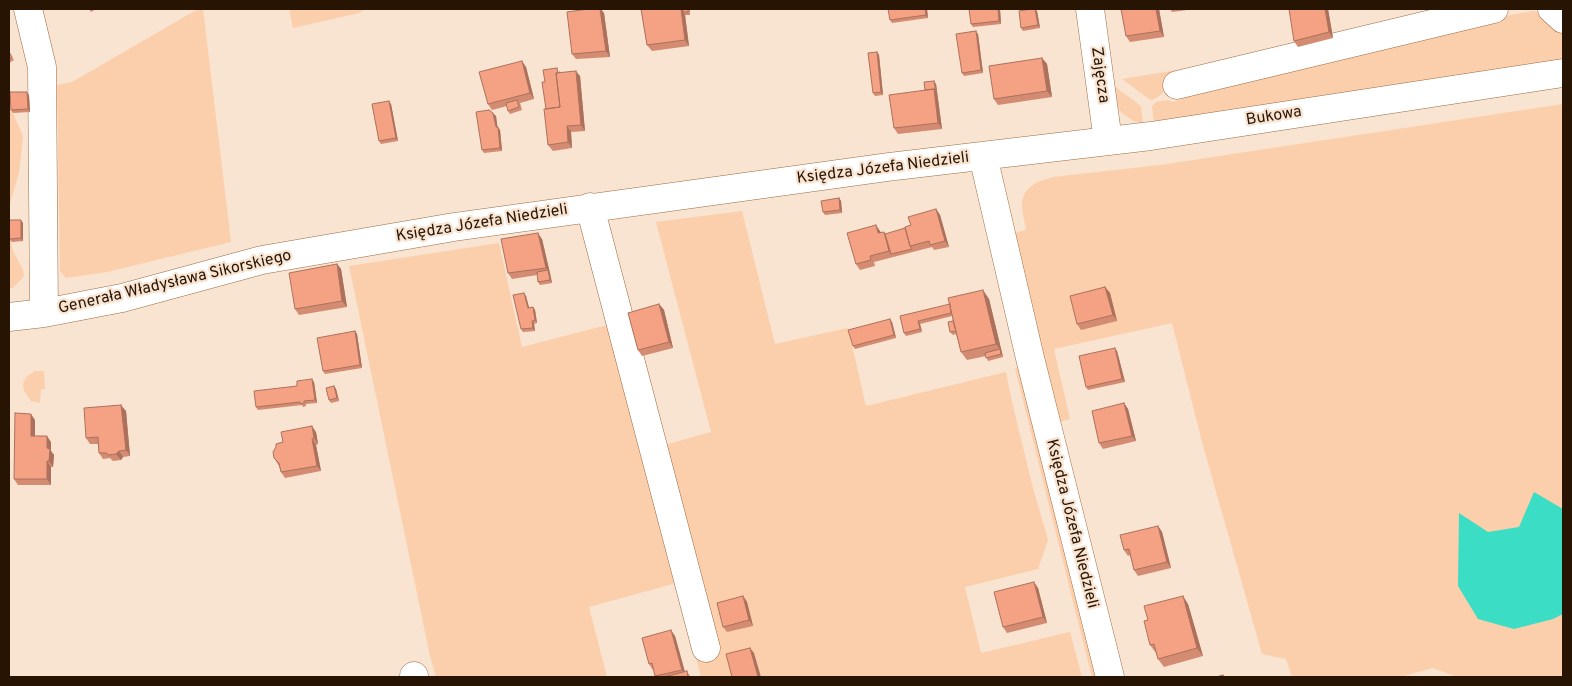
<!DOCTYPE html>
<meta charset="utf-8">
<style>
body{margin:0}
#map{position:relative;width:1572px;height:686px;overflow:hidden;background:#f9e3d1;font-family:Overpass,sans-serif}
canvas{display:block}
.frame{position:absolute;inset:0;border:10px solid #271403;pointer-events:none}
</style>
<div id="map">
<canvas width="1572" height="686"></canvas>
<div class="frame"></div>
</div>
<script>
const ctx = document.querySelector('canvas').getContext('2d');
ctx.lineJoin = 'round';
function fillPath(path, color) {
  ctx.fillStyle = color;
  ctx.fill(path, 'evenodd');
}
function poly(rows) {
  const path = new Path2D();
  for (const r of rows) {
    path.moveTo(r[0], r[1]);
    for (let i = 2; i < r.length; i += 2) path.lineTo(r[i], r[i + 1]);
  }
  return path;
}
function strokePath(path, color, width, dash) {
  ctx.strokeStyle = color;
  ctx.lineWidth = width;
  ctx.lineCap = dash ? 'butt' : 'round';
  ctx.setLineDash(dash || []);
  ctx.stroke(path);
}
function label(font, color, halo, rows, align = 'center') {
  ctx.font = font + ' Overpass,sans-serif';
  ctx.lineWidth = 4.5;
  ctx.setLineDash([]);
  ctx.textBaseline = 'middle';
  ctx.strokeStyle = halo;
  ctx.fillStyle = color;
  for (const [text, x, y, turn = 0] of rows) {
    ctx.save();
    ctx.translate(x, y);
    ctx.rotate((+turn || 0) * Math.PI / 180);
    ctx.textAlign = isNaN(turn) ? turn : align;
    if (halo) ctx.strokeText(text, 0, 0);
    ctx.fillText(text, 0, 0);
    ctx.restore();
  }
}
fillPath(poly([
 [198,9,203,9,231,242,107,272,66,278,60,271,57,85,72,82],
 [289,9,365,9,359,13,293,28],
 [1533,11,1540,12,1560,27,1563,34,1563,60,1154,122,1152,106,1156,102,1167,100,1173,102,1184,98,1191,95,1498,17],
 [1288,52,1175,82,1158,97,1152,100,1149,99,1122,79],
 [1114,86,1141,106,1143,124,1134,121,1123,114,1118,108],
 [9,104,23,136,19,173,9,207],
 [1563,104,1563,677,1457,677,1433,668,1400,677,1292,677,1286,659,1262,654,1202,442,1172,323,1054,349,1070,419,1060,422,1014,233,1026,230,1022,208,1022,201,1025,193,1030,187,1037,182,1053,177,1160,165],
 [742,211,775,344,848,328,866,406,1006,372,1012,402,1033,488,1048,540,1038,569,965,587,981,653,1070,632,1082,677,701,677,676,583,589,607,607,677,436,677,430,656,349,266,499,243,522,347,611,324,661,446,711,432,656,222],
 [9,234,13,251,23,270,24,276,13,288,9,288],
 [1020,367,1096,677,1092,677,1074,606,1015,368],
 [35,371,44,371,45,389,41,389,40,403,31,401,24,391,23,384,26,377]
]), '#fbcfac');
fillPath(poly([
 [1534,492,1563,509,1563,614,1553,619,1514,629,1478,619,1458,586,1459,513,1488,532,1519,527]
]), '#3bddc5');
const minor = poly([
 [28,9,42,67,44,313],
 [1090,9,1108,141],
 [1552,9,1563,19],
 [1177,85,1494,9],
 [983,156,1030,358,1110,677],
 [590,207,706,648],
 [9,317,44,313,122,298,262,260,454,227,888,167,1151,136,1563,73],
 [414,676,414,677]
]);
strokePath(minor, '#9e6c42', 29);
strokePath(minor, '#fff', 28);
fillPath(poly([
 [89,9,96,9,91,12],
 [641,9,690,9,690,15,685,15,689,46,652,51,647,45],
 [927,9,928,18,892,23,890,20],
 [1000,9,1001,24,973,27,971,24],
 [1121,9,1159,9,1164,37,1130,42,1126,36],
 [1170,9,1195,9,1172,12],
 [1328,9,1333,38,1298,47,1294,41],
 [1037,11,1040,28,1023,31,1021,28],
 [604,13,610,57,576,59,572,54],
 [978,34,983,73,964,76,962,73],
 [9,52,14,60,9,63],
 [877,52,879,55,883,95,875,96,873,93],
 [1042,58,1047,64,1052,97,998,105,994,99],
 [526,67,534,99,520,103,522,110,510,114,508,111,507,106,492,110,488,104],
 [560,71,560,72,580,76,585,131,571,132,572,148,553,151,548,145,546,109,545,82],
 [936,84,942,129,898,134,894,128,925,90],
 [29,95,30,112,13,113,11,110],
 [391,104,398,141,381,144,379,141],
 [496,116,497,127,498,127,500,130,502,151,484,153,482,150],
 [839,198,841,201,842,213,825,215,823,212],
 [936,209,940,215,949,247,934,250,932,247,874,262,875,266,860,270,856,264,880,231,881,233,886,235,905,228],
 [23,223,23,241,12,242,9,239],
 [542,239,552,283,540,285,538,282,537,275,512,279,508,273],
 [337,264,341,269,347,307,299,315,295,309],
 [1105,287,1110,293,1117,321,1081,330,1077,324],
 [526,296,529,308,533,307,535,310,537,323,534,324,535,331,523,332,521,329],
 [989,299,1003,357,988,361,986,356,967,360,961,352,956,334,953,335,950,332,953,321,952,316,920,324,922,332,906,336,904,333,900,316],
 [659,304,664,310,673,348,642,356,638,350],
 [892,322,896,338,855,349,853,346],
 [355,331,357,334,362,368,325,374,323,371],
 [1117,351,1125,382,1088,390,1086,387],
 [314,382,317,403,306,404,306,406,303,407,302,405,258,410,256,407,297,386],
 [334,386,336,389,339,401,331,403,329,400],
 [1124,403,1128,409,1136,441,1103,449,1099,443],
 [126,411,130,456,123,457,121,460,113,461,110,458,103,459,99,453,98,444,90,444,86,438],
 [35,420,35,436,51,442,51,451,54,455,53,467,51,467,51,485,18,485,14,479],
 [316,432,318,444,316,445,321,471,285,478,281,472,279,466,274,458,283,442],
 [1158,526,1162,532,1171,568,1138,576,1134,570,1130,555,1128,556,1124,550],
 [1038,588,1047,623,1007,633,1003,627],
 [743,596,747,602,753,626,727,632,723,627],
 [1188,604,1203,656,1164,667,1158,659,1156,653,1150,645,1148,620],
 [675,636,685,672,689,674,690,677,656,677,654,670,653,670,649,664]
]), '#d38b72');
fillPath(poly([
 [600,9,601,9,604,13,610,57,606,51],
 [681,9,685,9,683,12,685,15,689,46,685,40],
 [925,9,927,9,928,18,926,15],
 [998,9,1000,9,1001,24,999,21],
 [1035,9,1037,11,1040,28,1038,25],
 [1156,9,1159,9,1164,37,1160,31],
 [1325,9,1328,9,1333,38,1329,32],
 [976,31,978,34,983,73,981,70],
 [877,52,879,55,883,95,881,92],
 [1042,58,1047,64,1052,97,1047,91],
 [522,61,526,67,534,99,530,93],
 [576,71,580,76,585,131,581,125],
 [934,81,936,84,942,129,938,123,934,89],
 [27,92,29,95,30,112,28,109],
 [389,101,391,104,398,141,396,138],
 [493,113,496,116,498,130,496,127],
 [567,126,571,132,572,148,568,142],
 [498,127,500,130,502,151,500,148],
 [839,198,841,201,842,213,840,210],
 [936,209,940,215,949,247,945,241],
 [21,220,23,223,23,241,21,238],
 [876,225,880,231,882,239,878,233],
 [884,232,888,238,891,254,893,257,889,251],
 [538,233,542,239,550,273,546,268],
 [337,264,341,269,347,307,342,301],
 [548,270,550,273,552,283,550,280],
 [1105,287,1110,293,1117,321,1113,315],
 [983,290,989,299,1003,357,1001,354,1000,349,996,344],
 [524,293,526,296,530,311,528,308],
 [659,304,664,310,673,348,669,342],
 [533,307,535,310,537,323,535,320],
 [890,319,892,322,896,338,894,335],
 [532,321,534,324,535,331,533,328],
 [918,321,920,324,922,332,920,329],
 [355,331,357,334,362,368,360,365],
 [1115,348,1117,351,1125,382,1122,379],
 [312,379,314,382,317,403,315,400],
 [334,386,336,389,339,401,337,398],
 [1124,403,1128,409,1136,441,1132,436],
 [121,405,126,411,130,456,126,450],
 [31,414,35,420,35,442,31,436],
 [312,426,316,432,318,444,314,438],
 [47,436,51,442,51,451,54,455,53,467,49,461,47,448],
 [312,439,316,445,321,471,317,466],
 [119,451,123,457,121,460,116,454],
 [47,461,51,467,51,485,47,479],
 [1158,526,1162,532,1171,568,1167,562],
 [1034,582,1038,588,1047,623,1043,617],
 [743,596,747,602,753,626,749,620],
 [1183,596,1188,604,1203,656,1197,648],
 [671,630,675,636,686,676,682,670],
 [750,648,754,653,761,677,758,677]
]), '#ac715c');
const building = poly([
 [588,9,600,9,606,51,572,54,567,12,588,9],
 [641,9,681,9,685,40,647,45,641,9],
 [683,9,688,9,688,12,683,12,683,9],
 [888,9,925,9,926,15,890,20,888,9],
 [969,9,998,9,999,21,971,24,969,9],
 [1031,9,1035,9,1038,25,1021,28,1019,11,1031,9],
 [1121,9,1156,9,1160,31,1126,36,1121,9],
 [1289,9,1325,9,1329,32,1294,41,1289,9],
 [976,31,981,70,962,73,956,34,976,31],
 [9,52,12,57,9,59,9,52],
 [877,52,881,92,873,93,868,53,877,52],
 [1042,58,1047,91,994,99,989,66,1042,58],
 [522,61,530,93,488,104,479,72,522,61],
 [557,68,558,73,556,73,560,107,546,109,542,82,545,82,543,70,557,68],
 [576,71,581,125,567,126,568,142,548,145,544,109,560,107,556,73,576,71],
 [934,81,936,92,934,89,925,90,924,82,934,81],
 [934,89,938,123,894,128,889,95,934,89],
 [10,92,27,92,28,109,11,110,10,92],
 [517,100,519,107,508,111,506,103,517,100],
 [389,101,396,138,379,141,372,104,389,101],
 [489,110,493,113,496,127,498,127,500,148,482,150,476,112,489,110],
 [839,198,840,210,823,212,821,201,839,198],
 [936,209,945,241,930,245,929,241,910,246,905,227,911,225,908,217,936,209],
 [9,220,21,220,21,238,9,239,9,220],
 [876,225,878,233,884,232,889,251,870,256,871,260,856,264,847,233,876,225],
 [905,228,910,246,912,249,891,254,885,234,905,228],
 [538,233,546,268,508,273,501,239,538,233],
 [337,264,342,301,295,309,289,273,337,264],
 [548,270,550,280,538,282,537,272,548,270],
 [1105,287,1113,315,1077,324,1070,296,1105,287],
 [983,290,996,344,961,352,948,298,983,290],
 [524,293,528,308,533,307,535,320,532,321,533,328,521,329,513,295,524,293],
 [659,304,669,342,638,350,628,313,659,304],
 [950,304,951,313,918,321,920,329,904,333,900,316,950,304],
 [890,319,894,335,853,346,848,330,890,319],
 [953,321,956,331,950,332,948,322,953,321],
 [355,331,360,365,323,371,317,338,355,331],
 [1115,348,1122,379,1086,387,1079,356,1115,348],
 [1000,349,1001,354,986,358,985,353,1000,349],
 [312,379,315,400,304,401,304,403,301,404,300,402,256,407,254,391,297,386,297,381,312,379],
 [334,386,337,398,329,400,326,388,334,386],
 [1124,403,1132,436,1099,443,1092,411,1124,403],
 [121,405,126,450,119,451,116,454,109,455,106,453,99,453,98,437,86,438,84,408,121,405],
 [15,413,31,414,31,436,47,436,47,448,50,449,49,461,47,461,47,479,14,479,15,413],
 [312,426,314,438,312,439,317,466,281,472,279,463,274,458,273,452,276,447,276,444,283,442,281,432,312,426],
 [1158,526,1167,562,1134,570,1129,549,1124,550,1120,535,1158,526],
 [1034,582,1043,617,1003,627,994,592,1034,582],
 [743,596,749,620,723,627,717,603,743,596],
 [1183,596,1197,648,1158,659,1154,644,1150,645,1144,621,1148,620,1144,606,1183,596],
 [671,630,682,670,655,676,652,663,649,664,642,638,671,630],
 [750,648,758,677,732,677,726,654,750,648],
 [687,671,688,677,664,677,687,671],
 [1223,675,1224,677,1216,677,1223,675]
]);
fillPath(building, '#f5a284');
strokePath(building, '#ac715c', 1);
label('16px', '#271403', '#f9e3d1', [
 ["Zajęcza",1099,75,82],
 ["Bukowa",1274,117,-9],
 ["Księdza Józefa Niedzieli",883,169,-7],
 ["Księdza Józefa Niedzieli",482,224,-9],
 ["Generała Władysława Sikorskiego",175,283,-13],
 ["Księdza Józefa Niedzieli",1071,524,76]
]);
</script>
